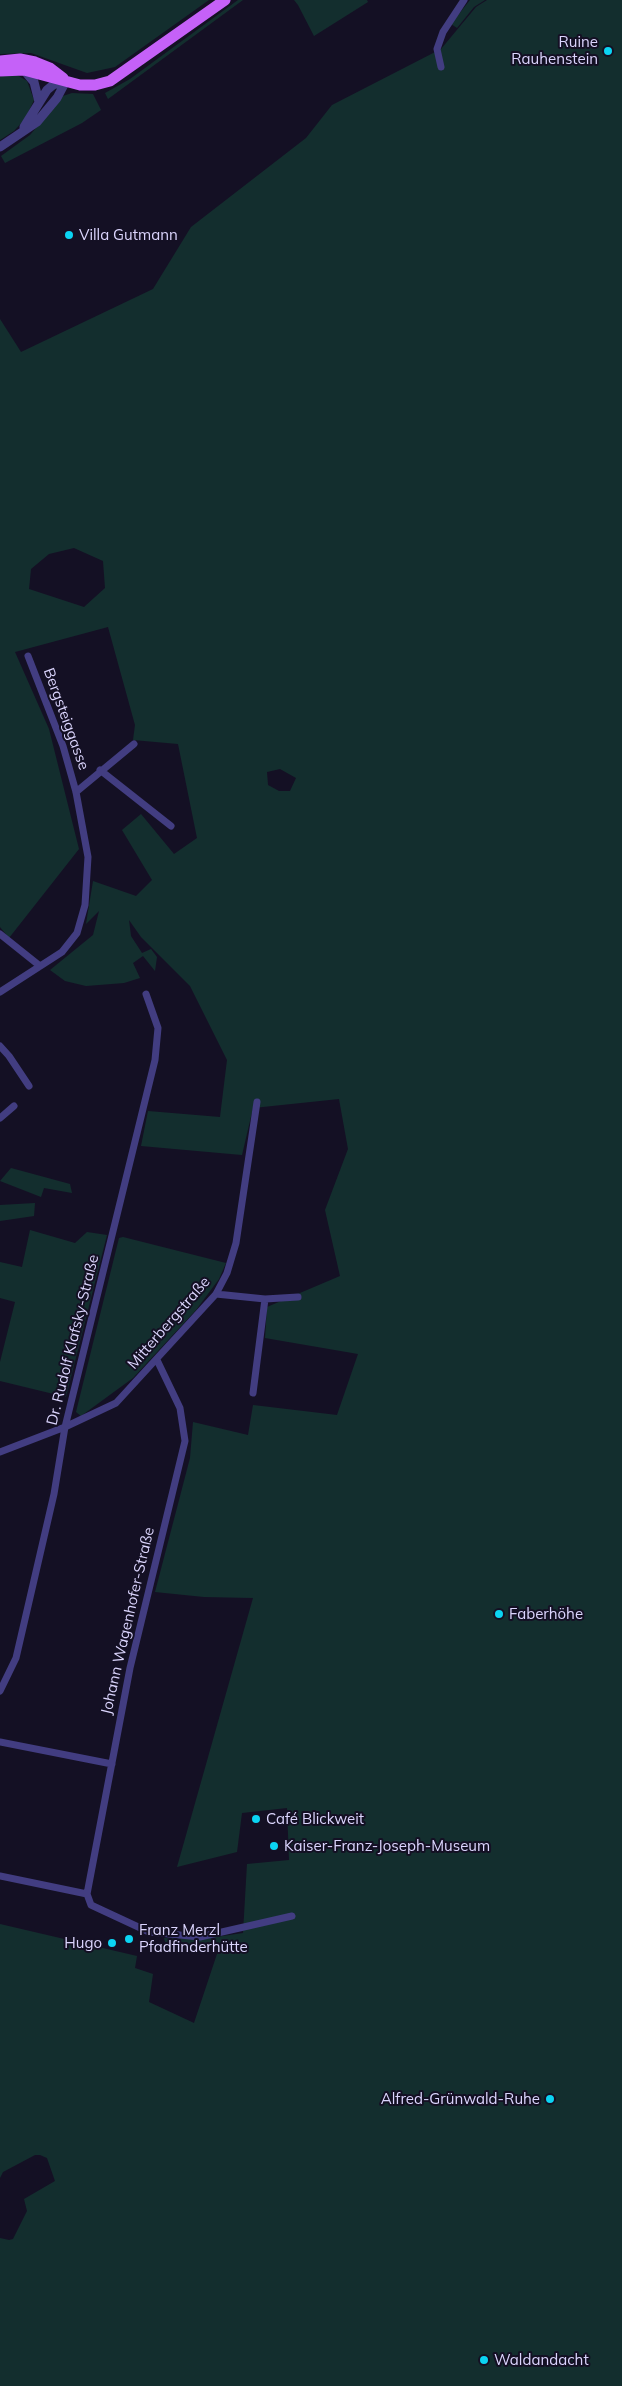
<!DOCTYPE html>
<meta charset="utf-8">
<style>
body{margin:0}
canvas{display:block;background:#141024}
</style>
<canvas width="622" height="2386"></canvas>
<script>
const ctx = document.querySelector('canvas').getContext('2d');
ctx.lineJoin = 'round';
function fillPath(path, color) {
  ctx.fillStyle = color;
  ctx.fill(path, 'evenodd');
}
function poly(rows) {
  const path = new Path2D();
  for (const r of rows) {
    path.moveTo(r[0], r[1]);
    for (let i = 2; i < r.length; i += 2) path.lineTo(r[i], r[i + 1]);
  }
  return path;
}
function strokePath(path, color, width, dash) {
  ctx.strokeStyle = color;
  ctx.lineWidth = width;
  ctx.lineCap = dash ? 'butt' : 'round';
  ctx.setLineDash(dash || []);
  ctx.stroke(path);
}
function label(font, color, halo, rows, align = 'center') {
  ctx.font = font + ' Mulish,sans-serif';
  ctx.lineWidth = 4;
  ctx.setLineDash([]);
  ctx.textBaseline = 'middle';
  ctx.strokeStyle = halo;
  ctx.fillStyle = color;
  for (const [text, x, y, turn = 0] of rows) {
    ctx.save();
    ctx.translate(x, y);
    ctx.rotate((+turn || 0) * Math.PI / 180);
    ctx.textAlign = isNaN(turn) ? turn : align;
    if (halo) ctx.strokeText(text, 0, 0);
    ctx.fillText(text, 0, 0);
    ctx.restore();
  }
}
fillPath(poly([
 [0,0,209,0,115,67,87,73,31,53,0,54],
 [238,0,243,0,108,99,105,93,130,79],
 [294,0,367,0,368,2,314,36,298,5],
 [470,0,485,0,474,7,457,28,451,24],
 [487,0,622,0,622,2386,0,2386,0,2238,9,2240,13,2239,27,2211,24,2199,55,2181,47,2158,40,2155,35,2155,3,2172,0,2178,0,1924,137,1956,135,1968,153,1974,149,2002,194,2023,219,1948,165,1942,164,1938,202,1939,243,1933,247,1864,289,1860,287,1808,242,1813,237,1852,177,1867,253,1598,204,1597,155,1592,190,1458,193,1422,248,1435,253,1405,337,1415,358,1354,265,1338,267,1307,340,1276,325,1210,348,1149,339,1099,253,1108,242,1155,141,1146,148,1111,220,1117,227,1060,190,986,141,937,129,920,131,936,142,953,151,949,157,957,155,971,143,956,133,963,140,978,124,983,86,986,65,981,50,970,93,935,99,911,86,924,93,881,136,896,152,880,122,830,141,814,174,854,197,838,178,744,133,740,135,725,108,627,15,652,49,729,79,849,9,938,0,927,0,319,21,352,153,289,191,227,306,138,332,105,441,49,476,7],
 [74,548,103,561,105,588,84,607,29,589,31,569,49,554],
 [280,769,296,778,290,791,279,791,268,785,267,772],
 [4,75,17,75,27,81,34,100,25,119,14,131,0,140,0,77],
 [72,93,93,94,101,110,82,123,5,163,1,156,30,135,63,96],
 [11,1168,70,1184,72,1193,44,1188,41,1197,0,1181],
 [35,1203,34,1216,0,1221,0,1205],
 [30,1230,75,1243,87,1232,107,1235,66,1397,0,1381,0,1362,15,1302,0,1298,0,1262,22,1267],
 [123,1237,226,1263,219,1279,196,1310,133,1378,81,1416,76,1412,119,1238]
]), '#132e2e');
strokePath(poly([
 [441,67,437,49,443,32,464,0],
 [100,770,171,826],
 [76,792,134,744],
 [0,934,40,966],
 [0,992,62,952,77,933,85,905,88,857,76,792,63,746,28,656],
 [0,1046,9,1056,29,1086],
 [0,1118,14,1106],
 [216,1294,265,1299,298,1297],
 [253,1393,265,1299],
 [0,1452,65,1427,116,1403,216,1294,227,1273,236,1243,257,1102],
 [0,1691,16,1658,54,1494,65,1427,155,1060,158,1028,146,994],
 [0,1742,112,1764],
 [0,1876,87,1894,91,1905,149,1932,200,1937,292,1916],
 [87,1894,130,1668,185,1441,180,1408,157,1360]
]), '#423d81', 7);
strokePath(poly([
 [24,70,34,82,39,102],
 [24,127,47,90,53,85,65,81],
 [0,147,37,122,57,98,66,81]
]), '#423d81', 9);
strokePath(poly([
 [0,61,20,59,35,62,50,68,63,78],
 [0,71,24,70,80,85,95,85,110,81,225,0]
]), '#c561f8', 11);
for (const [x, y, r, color] of [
 [608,51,5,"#0bd4f3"],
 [69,235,5,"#0bd4f3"],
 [499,1614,5,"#0bd4f3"],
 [256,1819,5,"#0bd4f3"],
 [274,1846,5,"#0bd4f3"],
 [129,1939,5,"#0bd4f3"],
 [112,1943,5,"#0bd4f3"],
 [550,2099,5,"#0bd4f3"],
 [484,2360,5,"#0bd4f3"]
]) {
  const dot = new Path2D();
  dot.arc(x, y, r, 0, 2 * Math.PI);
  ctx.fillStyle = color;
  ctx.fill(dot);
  strokePath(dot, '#141024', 2);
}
label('15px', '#dbd5fd', '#141024', [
 ["Ruine",598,42,"right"],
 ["Rauhenstein",598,59,"right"],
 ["Villa Gutmann",79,235],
 ["Faberhöhe",509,1614],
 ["Café Blickweit",266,1819],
 ["Kaiser-Franz-Joseph-Museum",284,1846],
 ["Franz Merzl",139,1930],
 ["Pfadfinderhütte",139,1947],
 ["Hugo",102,1943,"right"],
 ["Alfred-Grünwald-Ruhe",540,2099,"right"],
 ["Waldandacht",494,2360]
], 'left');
label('15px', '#dbd5fd', '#141024', [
 ["Bergsteiggasse",66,719,70],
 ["Mitterbergstraße",169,1323,-49],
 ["Dr. Rudolf Klafsky-Straße",73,1340,-76],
 ["Johann Wagenhofer-Straße",128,1621,-77]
]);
</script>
